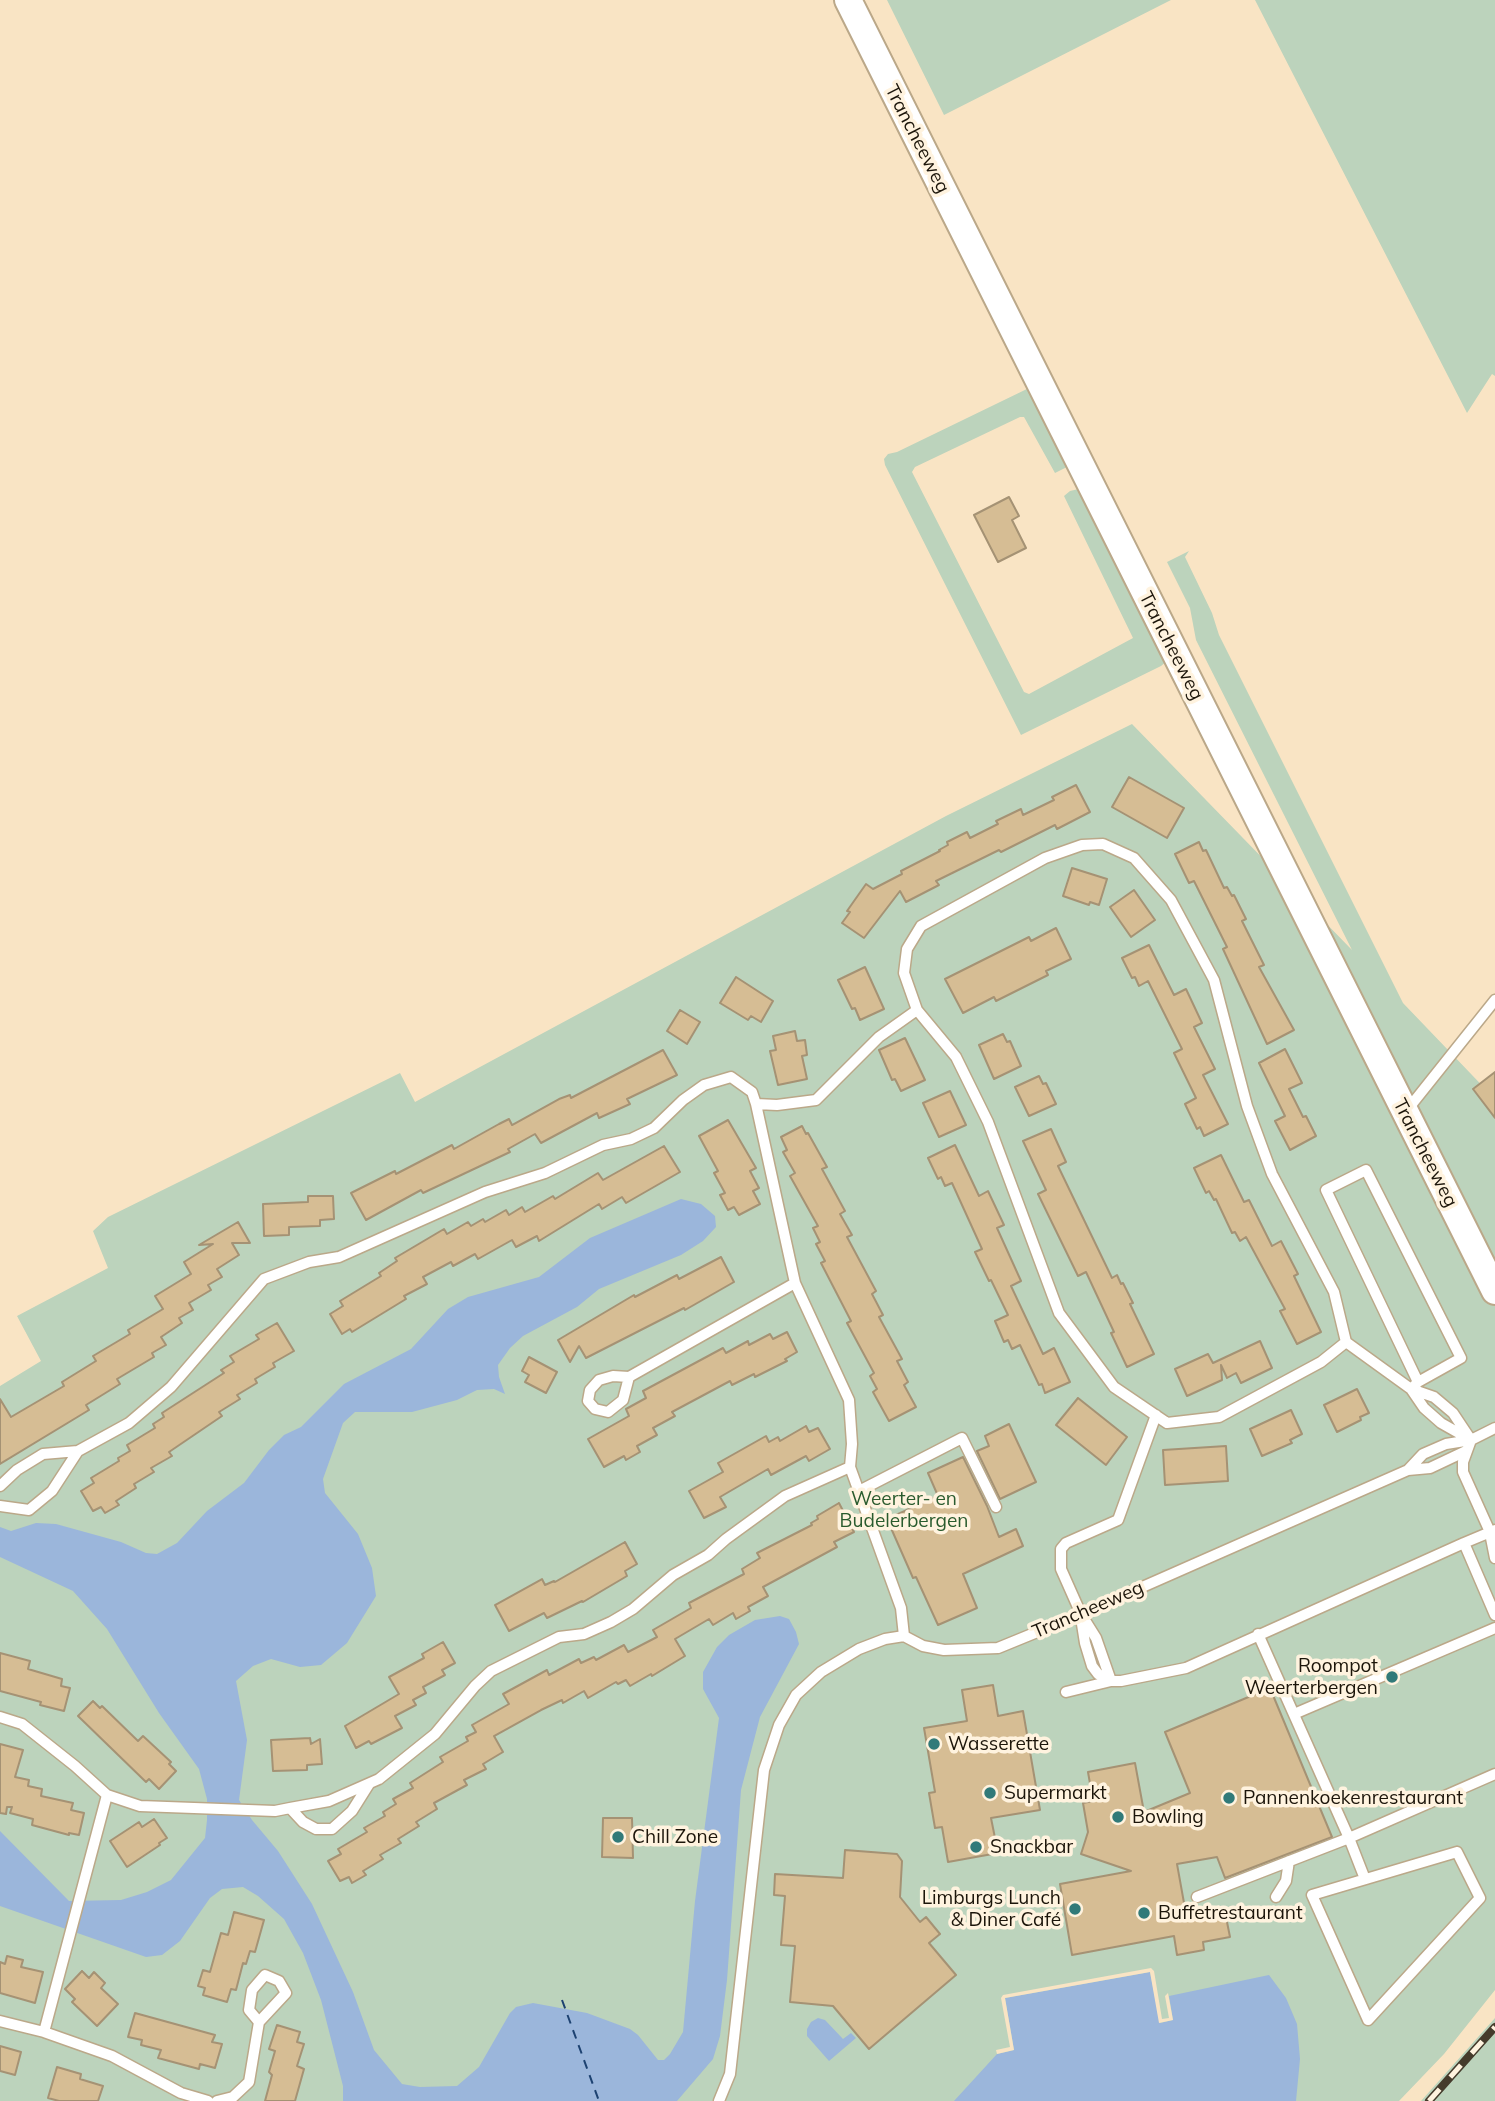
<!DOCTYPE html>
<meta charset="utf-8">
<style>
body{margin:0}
canvas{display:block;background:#f9e4c4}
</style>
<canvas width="1495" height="2101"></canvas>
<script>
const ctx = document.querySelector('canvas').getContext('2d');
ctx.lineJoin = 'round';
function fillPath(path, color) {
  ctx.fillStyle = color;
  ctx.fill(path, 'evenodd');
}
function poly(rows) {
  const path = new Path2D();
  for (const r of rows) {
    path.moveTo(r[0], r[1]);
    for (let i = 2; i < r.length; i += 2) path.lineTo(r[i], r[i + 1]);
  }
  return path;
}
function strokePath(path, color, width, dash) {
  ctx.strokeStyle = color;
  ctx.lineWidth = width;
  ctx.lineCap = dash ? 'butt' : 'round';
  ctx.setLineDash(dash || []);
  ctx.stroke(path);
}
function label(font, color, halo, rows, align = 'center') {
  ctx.font = font + ' Mulish,sans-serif';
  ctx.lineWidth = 7;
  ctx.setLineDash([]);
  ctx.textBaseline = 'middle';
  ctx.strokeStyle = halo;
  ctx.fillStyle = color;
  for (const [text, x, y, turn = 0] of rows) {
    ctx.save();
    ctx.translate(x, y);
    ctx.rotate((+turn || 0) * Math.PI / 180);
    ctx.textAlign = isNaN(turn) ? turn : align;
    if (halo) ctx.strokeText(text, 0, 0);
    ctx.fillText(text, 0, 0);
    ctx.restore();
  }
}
fillPath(poly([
 [887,0,1171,0,944,115],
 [1255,0,1495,0,1495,376,1492,374,1467,413],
 [1031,387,1071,465,1055,473,1024,417,1020,417,915,467,912,472,1024,692,1029,694,1133,638,1064,496,1070,491,1083,488,1168,660,1161,666,1021,735,885,465,884,459,888,454,897,452],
 [1189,551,1185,557,1212,613,1219,635,1403,1003,1495,1099,1495,1990,1444,2054,1399,2101,0,2101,0,1386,41,1361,17,1316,108,1268,93,1231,108,1217,400,1073,415,1102,946,816,1132,724,1352,950,1196,640,1190,608,1167,562],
 [1495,2018,1495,2101,1421,2101]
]), '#bcd3bc');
fillPath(poly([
 [681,1199,701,1204,715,1216,716,1227,703,1241,681,1255,599,1289,577,1307,523,1336,510,1348,498,1365,499,1377,505,1394,494,1389,477,1390,457,1400,412,1412,355,1412,343,1423,323,1479,325,1493,358,1534,372,1568,376,1596,347,1643,321,1665,300,1667,271,1659,253,1666,236,1681,247,1740,239,1800,252,1820,278,1851,312,1904,353,1992,374,2050,402,2084,420,2087,457,2086,479,2067,510,2013,516,2007,533,2003,587,2013,630,2029,638,2035,658,2060,664,2060,670,2054,683,2032,695,1901,719,1718,703,1689,703,1672,717,1647,729,1635,755,1620,780,1616,789,1619,796,1632,799,1644,760,1717,741,1790,727,1980,720,2036,713,2059,677,2101,343,2101,343,2086,321,2000,303,1953,284,1919,258,1896,243,1887,222,1889,210,1898,180,1941,162,1955,146,1957,0,1906,0,1831,69,1901,121,1900,147,1892,171,1880,205,1838,207,1820,207,1799,199,1769,159,1713,107,1629,73,1591,0,1557,0,1527,11,1531,36,1523,56,1524,121,1542,146,1553,157,1554,177,1543,207,1511,244,1483,269,1450,284,1435,301,1427,344,1384,411,1349,448,1309,468,1297,539,1277,590,1238],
 [1150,1972,1160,2023,1173,2020,1169,1996,1269,1975,1286,1998,1297,2024,1300,2059,1296,2101,954,2101,997,2054,1014,2050,1005,1998],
 [818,2018,825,2020,843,2039,851,2033,856,2038,829,2061,807,2036,807,2029,811,2022]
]), '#9bb6db');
fillPath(poly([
 [1151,1968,1154,1971,1162,2019,1169,2018,1165,1996,1168,1993,1173,2020,1159,2023,1150,1972,1005,1998,1014,2050,997,2054,996,2050,1010,2047,1001,1998,1003,1995]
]), '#f9e4c4');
strokePath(poly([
 [562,2000,599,2101]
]), '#1d4271', 2, [9, 7]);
const building = poly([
 [1009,497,1019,516,1012,520,1026,548,998,562,974,515,1009,497],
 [1129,777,1184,808,1167,838,1112,807,1129,777],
 [1076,785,1090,812,1057,829,1055,825,1001,852,999,850,936,881,939,885,906,902,900,891,864,938,842,923,850,912,847,911,866,884,873,889,902,874,901,871,940,851,939,850,948,845,947,842,967,832,970,838,998,824,996,821,1021,809,1023,815,1054,800,1052,797,1076,785],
 [1199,842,1203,851,1206,850,1224,888,1227,887,1232,896,1234,895,1246,919,1242,921,1264,965,1259,967,1294,1030,1267,1044,1223,949,1227,947,1194,881,1189,883,1175,854,1199,842],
 [1072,868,1107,879,1099,905,1090,902,1089,905,1063,896,1072,868],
 [1134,890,1155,920,1131,937,1110,907,1134,890],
 [1056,928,1071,959,1046,971,1048,975,996,1001,994,997,963,1013,945,979,1029,937,1031,941,1056,928],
 [1149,945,1174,995,1186,989,1202,1023,1194,1027,1215,1069,1203,1075,1228,1124,1204,1136,1200,1127,1197,1129,1185,1104,1196,1098,1174,1053,1182,1049,1148,981,1139,986,1135,977,1132,978,1122,958,1149,945],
 [865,967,884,1009,860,1020,855,1008,852,1009,838,980,865,967],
 [736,977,773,1001,761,1022,751,1016,748,1020,720,1003,736,977],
 [680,1010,700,1022,687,1044,667,1031,680,1010],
 [795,1031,797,1041,805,1040,807,1055,802,1056,807,1079,778,1085,770,1051,776,1050,773,1036,795,1031],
 [1003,1034,1007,1042,1010,1041,1021,1066,994,1079,979,1045,1003,1034],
 [905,1038,925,1080,901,1091,895,1079,892,1080,879,1050,905,1038],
 [1285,1049,1302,1083,1289,1089,1303,1117,1306,1116,1316,1136,1290,1150,1275,1121,1285,1116,1259,1063,1285,1049],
 [663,1050,677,1075,627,1099,630,1104,599,1118,597,1113,541,1143,535,1134,508,1149,510,1152,423,1193,421,1190,366,1220,351,1193,395,1171,396,1174,452,1145,454,1149,499,1124,509,1119,512,1125,559,1099,570,1095,571,1098,663,1050],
 [1495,1072,1495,1118,1473,1089,1495,1072],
 [1039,1076,1043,1084,1046,1083,1056,1104,1029,1116,1015,1087,1039,1076],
 [950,1091,966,1125,939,1137,923,1103,950,1091],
 [728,1120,756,1168,750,1171,759,1188,753,1191,760,1204,739,1215,734,1207,728,1210,720,1195,725,1193,714,1173,718,1171,699,1136,728,1120],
 [802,1126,806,1134,808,1133,827,1167,822,1169,845,1211,840,1214,852,1235,847,1237,876,1291,872,1294,883,1315,879,1317,902,1359,897,1361,908,1382,904,1385,916,1407,889,1421,873,1392,877,1389,870,1376,874,1373,847,1323,851,1321,821,1263,825,1261,816,1244,820,1242,813,1228,818,1226,790,1176,795,1173,783,1152,787,1150,781,1137,802,1126],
 [1051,1129,1066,1162,1058,1166,1112,1278,1117,1275,1121,1284,1123,1283,1133,1303,1130,1304,1154,1354,1127,1367,1111,1333,1114,1332,1086,1272,1078,1276,1038,1194,1046,1190,1023,1141,1051,1129],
 [955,1145,979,1196,988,1191,1004,1225,997,1228,1021,1281,1011,1286,1043,1354,1054,1348,1070,1382,1045,1393,1042,1384,1039,1385,1020,1345,1012,1349,1008,1340,1004,1342,995,1321,1008,1315,991,1280,989,1281,975,1252,982,1249,952,1183,945,1186,941,1177,938,1179,928,1158,955,1145],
 [664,1146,680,1172,626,1203,622,1197,602,1209,599,1204,539,1241,537,1236,516,1247,512,1240,478,1259,475,1254,453,1266,451,1262,423,1277,427,1284,404,1296,406,1299,352,1332,350,1329,342,1334,330,1314,343,1306,340,1301,381,1276,379,1273,397,1261,395,1258,444,1229,447,1234,468,1222,471,1226,483,1219,485,1222,506,1210,509,1215,522,1207,525,1212,553,1196,555,1199,598,1173,603,1180,664,1146],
 [1221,1155,1244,1202,1249,1200,1272,1246,1281,1241,1298,1274,1294,1276,1321,1332,1297,1344,1280,1311,1285,1309,1246,1237,1240,1241,1235,1232,1232,1233,1216,1199,1214,1200,1209,1191,1206,1193,1194,1168,1221,1155],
 [308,1196,333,1196,334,1219,320,1220,320,1226,289,1227,289,1235,264,1236,263,1204,308,1202,308,1196],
 [238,1222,250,1243,232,1243,239,1255,217,1269,222,1277,208,1285,211,1290,189,1303,193,1310,179,1318,182,1323,161,1337,166,1345,152,1353,154,1357,117,1379,120,1384,86,1405,89,1410,0,1464,0,1399,11,1417,64,1386,62,1382,96,1361,93,1356,130,1334,128,1330,163,1309,155,1296,191,1274,184,1262,213,1244,199,1245,238,1222],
 [721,1257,734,1282,685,1310,684,1308,586,1358,579,1346,570,1362,558,1340,634,1295,635,1297,677,1275,679,1279,721,1257],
 [277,1323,294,1351,273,1363,275,1367,255,1379,257,1383,237,1395,240,1399,219,1412,222,1416,169,1452,172,1456,151,1468,154,1472,134,1484,136,1488,116,1501,119,1505,105,1513,101,1507,93,1511,81,1491,94,1483,91,1478,119,1461,118,1458,130,1451,127,1445,155,1428,153,1424,164,1417,162,1413,224,1373,221,1370,234,1362,230,1356,259,1339,256,1335,277,1323],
 [787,1332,797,1352,785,1359,787,1361,755,1377,754,1374,732,1385,730,1381,672,1412,675,1416,653,1428,657,1435,637,1446,640,1452,626,1460,624,1456,604,1467,588,1439,629,1416,626,1409,646,1398,643,1391,723,1348,726,1353,748,1341,749,1345,770,1334,773,1339,787,1332],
 [1260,1341,1272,1368,1241,1383,1236,1373,1227,1378,1221,1365,1222,1380,1187,1396,1175,1369,1208,1354,1213,1363,1260,1341],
 [529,1357,557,1372,546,1393,525,1382,529,1375,522,1371,529,1357],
 [1357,1389,1369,1413,1360,1417,1361,1420,1337,1432,1324,1405,1357,1389],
 [1078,1398,1127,1437,1106,1465,1056,1425,1078,1398],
 [1291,1410,1302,1434,1290,1440,1292,1443,1262,1456,1250,1429,1291,1410],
 [1009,1424,1036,1482,1000,1499,977,1451,989,1446,985,1436,1009,1424],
 [806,1426,809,1432,818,1428,830,1449,809,1461,806,1456,771,1475,768,1469,720,1497,726,1507,704,1518,689,1491,723,1472,718,1463,766,1436,769,1442,778,1437,780,1441,806,1426],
 [1226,1446,1228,1481,1165,1485,1163,1450,1226,1446],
 [963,1457,987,1506,999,1537,1016,1529,1023,1546,963,1574,977,1608,938,1625,916,1577,913,1578,887,1519,938,1496,928,1473,963,1457],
 [839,1503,854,1532,834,1542,837,1547,763,1587,768,1596,748,1607,750,1611,736,1619,733,1613,713,1625,709,1619,675,1639,685,1656,652,1676,651,1674,630,1686,626,1680,618,1684,616,1682,588,1698,584,1691,563,1703,562,1700,541,1710,494,1736,503,1752,483,1764,486,1769,464,1780,467,1785,434,1803,437,1809,416,1822,419,1826,398,1839,401,1843,380,1855,383,1859,363,1871,366,1875,352,1883,349,1877,340,1881,328,1861,341,1854,338,1849,367,1832,364,1828,385,1816,383,1812,396,1804,393,1799,413,1788,410,1783,443,1762,440,1757,468,1741,466,1737,476,1732,472,1725,509,1704,503,1694,547,1670,549,1675,579,1659,581,1663,594,1657,596,1660,624,1645,628,1652,657,1637,653,1630,691,1608,689,1603,744,1574,742,1569,760,1558,757,1553,812,1525,811,1523,818,1519,817,1516,839,1503],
 [625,1542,637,1564,625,1571,627,1576,583,1602,582,1601,547,1618,544,1613,509,1631,495,1605,542,1579,545,1585,554,1581,555,1582,625,1542],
 [443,1642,455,1663,442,1670,445,1675,423,1687,426,1693,413,1700,416,1705,395,1716,402,1728,371,1744,369,1741,356,1748,345,1726,399,1694,389,1677,424,1658,422,1654,443,1642],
 [0,1653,30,1661,28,1669,62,1679,61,1686,70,1688,64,1711,40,1705,41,1702,0,1691,0,1653],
 [993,1685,998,1716,1023,1711,1040,1810,991,1818,998,1853,948,1862,942,1827,935,1828,929,1793,935,1792,924,1728,967,1721,962,1690,993,1685],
 [1270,1688,1332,1837,1225,1878,1217,1857,1177,1864,1186,1914,1224,1907,1230,1937,1203,1942,1204,1950,1177,1955,1174,1936,1072,1955,1060,1884,1131,1871,1081,1854,1088,1832,1083,1803,1093,1801,1088,1772,1135,1763,1144,1812,1190,1793,1165,1732,1270,1688],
 [93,1701,100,1708,102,1706,138,1741,143,1736,171,1762,169,1764,176,1771,159,1789,149,1779,146,1782,78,1716,93,1701],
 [310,1738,311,1744,320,1739,322,1764,307,1765,307,1770,273,1771,271,1740,310,1738],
 [0,1744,23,1750,15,1777,29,1780,28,1786,42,1789,41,1796,73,1803,71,1810,84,1813,79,1835,69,1833,69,1835,32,1825,33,1819,10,1813,12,1807,7,1807,6,1814,0,1813,0,1744],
 [603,1818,632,1818,633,1858,602,1857,603,1818],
 [154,1819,167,1838,159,1843,160,1845,127,1867,110,1841,139,1822,142,1827,154,1819],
 [845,1850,897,1854,902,1861,900,1897,920,1922,926,1917,940,1934,929,1943,956,1975,869,2049,833,2006,790,2002,795,1946,781,1945,785,1896,774,1895,775,1874,843,1878,845,1850],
 [234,1912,264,1920,255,1952,250,1951,246,1964,243,1963,236,1990,231,1989,227,2002,203,1995,205,1988,198,1986,203,1970,210,1972,221,1933,228,1935,234,1912],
 [7,1956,23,1960,21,1967,43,1972,35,2003,0,1993,0,1962,5,1964,7,1956],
 [82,1971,89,1978,94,1972,105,1983,101,1988,118,2004,97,2026,72,2002,75,1999,65,1989,82,1971],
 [135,2013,215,2035,212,2042,222,2044,215,2068,200,2064,199,2069,158,2058,161,2050,141,2045,142,2040,128,2037,135,2013],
 [277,2025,300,2032,297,2042,304,2044,297,2066,304,2069,295,2101,265,2101,272,2075,269,2072,275,2051,269,2049,277,2025],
 [0,2046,21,2052,15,2075,0,2071,0,2046],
 [57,2067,81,2074,80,2079,103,2086,98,2101,59,2101,48,2098,57,2067]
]);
fillPath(building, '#d6bd94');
strokePath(building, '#a59274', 2);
const lane = poly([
 [1408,1109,1495,1000],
 [795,1283,849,1400,852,1444,850,1467],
 [1346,1342,1321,1362,1219,1417,1167,1423,1114,1387,1059,1313,988,1122,956,1057,917,1010,904,973,907,949,921,926,1045,858,1082,845,1103,844,1134,858,1171,900,1214,980,1247,1106,1272,1174,1334,1292,1346,1342,1411,1389,1418,1382,1461,1358,1366,1170,1326,1190,1418,1382],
 [629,1377,623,1400,608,1412,595,1409,588,1401,590,1390,599,1380,613,1376,629,1377,795,1283,756,1104],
 [1411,1389,1434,1397,1453,1413,1471,1440,1441,1423,1424,1408,1411,1389],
 [1495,1428,1471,1440,1463,1462,1463,1472,1490,1532,1495,1538],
 [1408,1470,1423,1454,1446,1444,1471,1440],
 [0,1486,17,1470,43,1454,78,1451,129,1423,171,1387,264,1279,309,1262,339,1257,485,1192,545,1173,603,1145,631,1139,654,1128,683,1100,704,1085,731,1077,752,1092,756,1104,777,1105,816,1100,879,1037,917,1010],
 [859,1491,962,1438,996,1507],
 [0,1506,29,1510,52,1491,78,1451],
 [1490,1533,1495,1558],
 [1464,1543,1495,1530],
 [1081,1618,1085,1643,1092,1666,1098,1674,1111,1681],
 [1258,1634,1349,1838,1495,1774],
 [1111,1681,1096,1638,1081,1614,1061,1569,1061,1549,1066,1543,1118,1520,1156,1415],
 [1066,1692,1111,1681,1121,1681,1186,1668,1464,1543,1495,1615],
 [1294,1714,1495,1628],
 [0,1717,22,1724,75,1766,107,1795,140,1806,275,1811,290,1808,329,1801,379,1779,435,1734,475,1686,491,1671,559,1637,584,1634,611,1622,633,1609,673,1575,708,1555,726,1539,785,1496,850,1467,901,1608,904,1636,923,1646,944,1650,998,1648,1081,1614,1408,1470,1430,1468,1466,1451],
 [290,1808,303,1822,316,1829,332,1829,352,1811,369,1784],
 [1457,1852,1480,1898,1368,2020,1312,1895,1457,1852],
 [1197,1897,1349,1838,1365,1879],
 [1276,1897,1286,1881,1289,1861],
 [0,2021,44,2032,107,1795],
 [44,2032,112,2056,181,2093,208,2101],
 [217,2101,233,2097,249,2082,259,2022,286,1993,279,1981,265,1975,252,1990,249,2010,259,2022],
 [719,2101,730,2074,764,1770,779,1725,796,1695,821,1672,859,1649,885,1639,904,1636]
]);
const secondary = poly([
 [848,0,1495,1291]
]);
strokePath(lane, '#bba889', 13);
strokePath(secondary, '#bba889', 30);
strokePath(lane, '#fff', 10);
strokePath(secondary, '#fff', 26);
const rail = poly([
 [1429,2101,1495,2027]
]);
strokePath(rail, '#453b2c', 8);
strokePath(rail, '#fff3df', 5, [16]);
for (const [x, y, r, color] of [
 [1392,1677,7,"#317a79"],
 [934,1744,7,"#317a79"],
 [990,1793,7,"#317a79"],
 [1229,1798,7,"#317a79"],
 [1118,1817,7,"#317a79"],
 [618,1837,7,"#317a79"],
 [976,1847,7,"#317a79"],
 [1075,1909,7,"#317a79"],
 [1144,1913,7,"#317a79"]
]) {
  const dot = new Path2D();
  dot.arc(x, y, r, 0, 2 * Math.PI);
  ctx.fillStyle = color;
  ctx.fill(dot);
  strokePath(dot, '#fff3df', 2.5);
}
label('19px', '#1c150a', '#fff3df', [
 ["Trancheeweg",917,139,63],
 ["Trancheeweg",1171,646,63],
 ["Trancheeweg",1425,1153,63],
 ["Trancheeweg",1088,1610,-23]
]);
label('19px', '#2a5b2e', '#fff3df', [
 ["Weerter- en",904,1499],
 ["Budelerbergen",904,1521]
]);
label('19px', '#1c150a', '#fff3df', [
 ["Roompot",1378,1666,"right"],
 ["Weerterbergen",1378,1688,"right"],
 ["Wasserette",948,1744],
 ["Supermarkt",1004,1793],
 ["Pannenkoekenrestaurant",1243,1798],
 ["Bowling",1132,1817],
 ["Chill Zone",632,1837],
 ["Snackbar",990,1847],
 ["Limburgs Lunch",1061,1898,"right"],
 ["& Diner Café",1061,1920,"right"],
 ["Buffetrestaurant",1158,1913]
], 'left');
</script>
